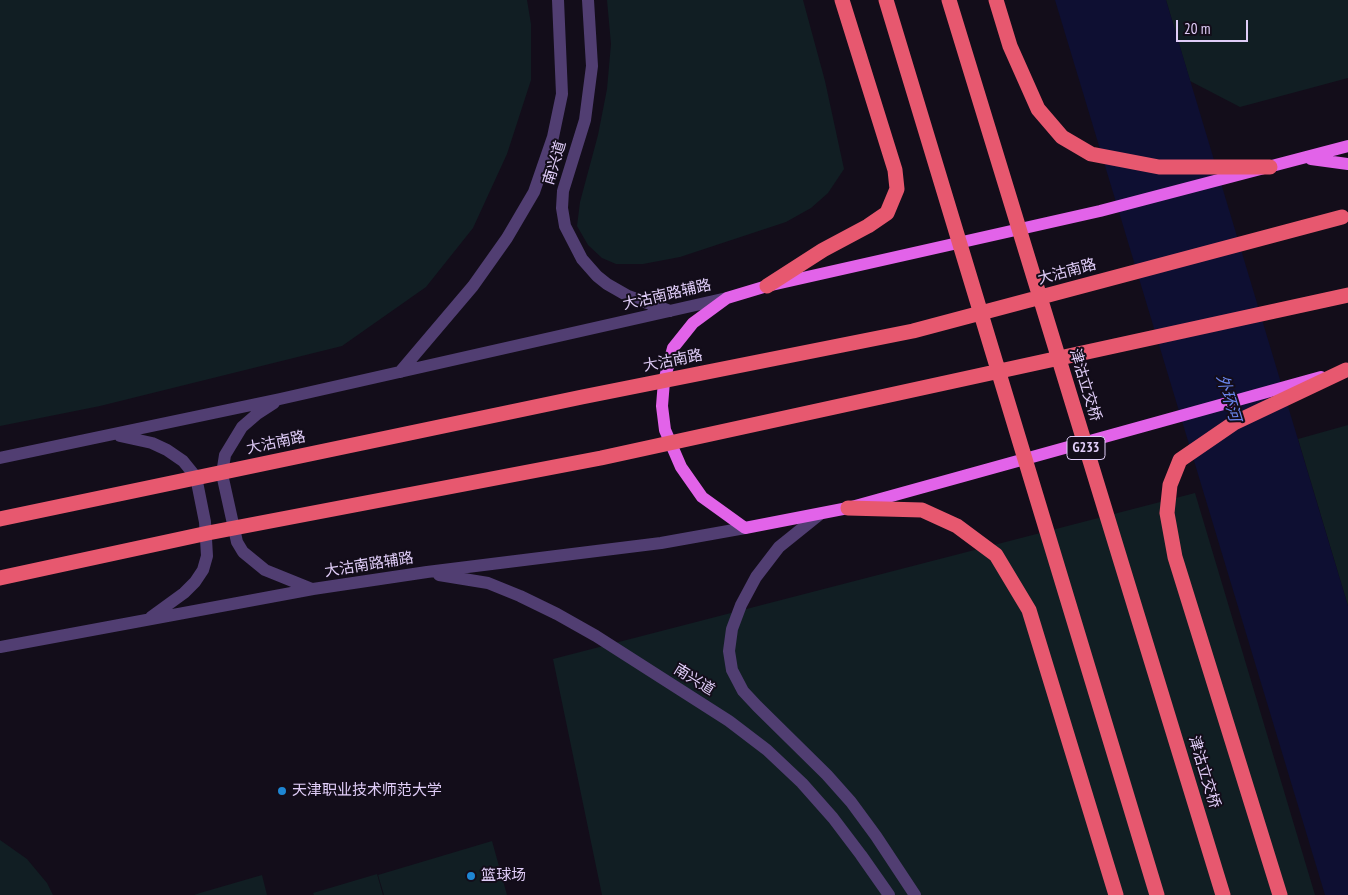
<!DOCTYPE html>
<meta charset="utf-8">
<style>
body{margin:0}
#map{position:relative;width:1348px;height:895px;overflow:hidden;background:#130d1a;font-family:"PT Sans Narrow",sans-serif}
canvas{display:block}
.scale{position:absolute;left:1176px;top:20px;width:72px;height:22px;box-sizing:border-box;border:2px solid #e0cdf8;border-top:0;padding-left:6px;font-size:15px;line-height:18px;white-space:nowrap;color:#e0cdf8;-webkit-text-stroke:4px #130d1a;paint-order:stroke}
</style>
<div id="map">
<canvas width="1348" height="895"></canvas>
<div class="scale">20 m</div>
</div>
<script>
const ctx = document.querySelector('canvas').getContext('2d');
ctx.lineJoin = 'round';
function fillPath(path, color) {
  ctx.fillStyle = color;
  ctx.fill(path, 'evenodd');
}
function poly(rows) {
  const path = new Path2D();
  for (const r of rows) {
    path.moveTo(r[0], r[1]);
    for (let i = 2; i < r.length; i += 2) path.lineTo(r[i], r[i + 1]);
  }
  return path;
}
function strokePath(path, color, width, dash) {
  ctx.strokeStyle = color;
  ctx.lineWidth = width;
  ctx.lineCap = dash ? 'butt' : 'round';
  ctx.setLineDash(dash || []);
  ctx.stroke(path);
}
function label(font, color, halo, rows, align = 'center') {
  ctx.font = font + ' "PT Sans Narrow","Noto Sans SC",sans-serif';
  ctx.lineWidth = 4;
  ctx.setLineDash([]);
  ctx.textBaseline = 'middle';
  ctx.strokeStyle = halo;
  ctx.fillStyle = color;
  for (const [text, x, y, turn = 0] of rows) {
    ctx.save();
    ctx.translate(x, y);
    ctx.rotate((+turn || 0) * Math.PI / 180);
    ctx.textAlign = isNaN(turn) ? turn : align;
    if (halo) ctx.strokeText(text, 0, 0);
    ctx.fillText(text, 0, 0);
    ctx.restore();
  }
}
fillPath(poly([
 [0,0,527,0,531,24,531,80,507,154,473,228,426,287,342,346,100,406,0,426],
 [607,0,803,0,825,81,844,169,828,193,811,208,786,222,680,257,643,264,616,264,602,258,588,245,577,226,580,202,598,135,607,89,611,44],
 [1166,0,1348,0,1348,78,1240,107,1190,81],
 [1348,425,1348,606,1298,439],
 [1195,493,1315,895,602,895,553,659],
 [0,840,27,859,47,883,53,895,0,895],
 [492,841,507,895,384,895,378,875],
 [377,874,383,895,314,895,313,893],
 [262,875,267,895,194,895,200,893]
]), '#111e23');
fillPath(poly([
 [1055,0,1166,0,1348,606,1348,895,1325,895]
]), '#0e0f32');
strokePath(poly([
 [588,0,592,66,585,120,563,191,562,208,565,226,582,259,597,276,607,284,628,296,670,311],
 [400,372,473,286,507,238,534,192,553,137,562,94,558,0],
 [274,403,257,414,242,427,225,455,222,474,237,542,243,552,265,570,312,589],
 [120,436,152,443,167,450,183,461,196,477,205,522,207,556,203,570,195,582,184,593,151,617],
 [0,458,280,399,727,298],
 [820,514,779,547,756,577,741,605,732,629,729,651,732,670,743,691,757,706,827,775,851,802,876,836,915,895],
 [439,575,488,583,520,596,557,614,596,636,729,721,767,750,802,783,833,818,861,855,889,895],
 [0,647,313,589,427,572,661,543,745,528]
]), '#513e72', 12);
strokePath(poly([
 [1311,159,1348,164],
 [1321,377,848,508,745,528,702,497,681,467,665,430,662,406,664,381,673,348,693,323,727,298,767,286,1100,211,1348,146]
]), '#e263e9', 12);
strokePath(poly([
 [996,0,1010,46,1038,109,1062,137,1091,154,1159,167,1270,167],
 [767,286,823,250,868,226,887,213,897,189,895,170,842,0],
 [848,508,922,510,957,526,996,555,1029,610,1116,895],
 [1280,895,1175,557,1167,513,1170,485,1180,460,1234,423,1346,370]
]), '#e7586f', 15);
strokePath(poly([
 [886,0,1157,895],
 [949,0,1223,895],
 [0,519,582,397,913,331,1342,217],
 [0,578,208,533,601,458,1348,295]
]), '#e7586f', 15);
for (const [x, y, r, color] of [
 [282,791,5,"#1e86d3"],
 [471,876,5,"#1e86d3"]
]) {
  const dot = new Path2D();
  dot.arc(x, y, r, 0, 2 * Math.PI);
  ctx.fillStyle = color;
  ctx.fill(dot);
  strokePath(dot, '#130d1a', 2);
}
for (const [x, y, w] of [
 [1086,448,38]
]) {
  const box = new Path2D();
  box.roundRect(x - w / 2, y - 11.5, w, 23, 4);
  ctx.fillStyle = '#130d1a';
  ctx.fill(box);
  strokePath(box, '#e0cdf8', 1);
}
label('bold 14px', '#e0cdf8', null, [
 ["G233",1086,448]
]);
label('15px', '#e0cdf8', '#130d1a', [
 ["南兴道",555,163,-73],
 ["大沽南路",1067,272,-15],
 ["大沽南路辅路",667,295,-13],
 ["大沽南路",673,361,-11],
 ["津沽立交桥",1085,385,73],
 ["大沽南路",276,443,-12],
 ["大沽南路辅路",369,565,-9],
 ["南兴道",694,680,32],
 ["津沽立交桥",1204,772,73]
]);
label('15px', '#e0cdf8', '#130d1a', [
 ["天津职业技术师范大学",292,791],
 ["篮球场",481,876]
], 'left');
label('italic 16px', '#6984ea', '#130d1a', [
 ["外环河",1228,398,73]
]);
</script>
